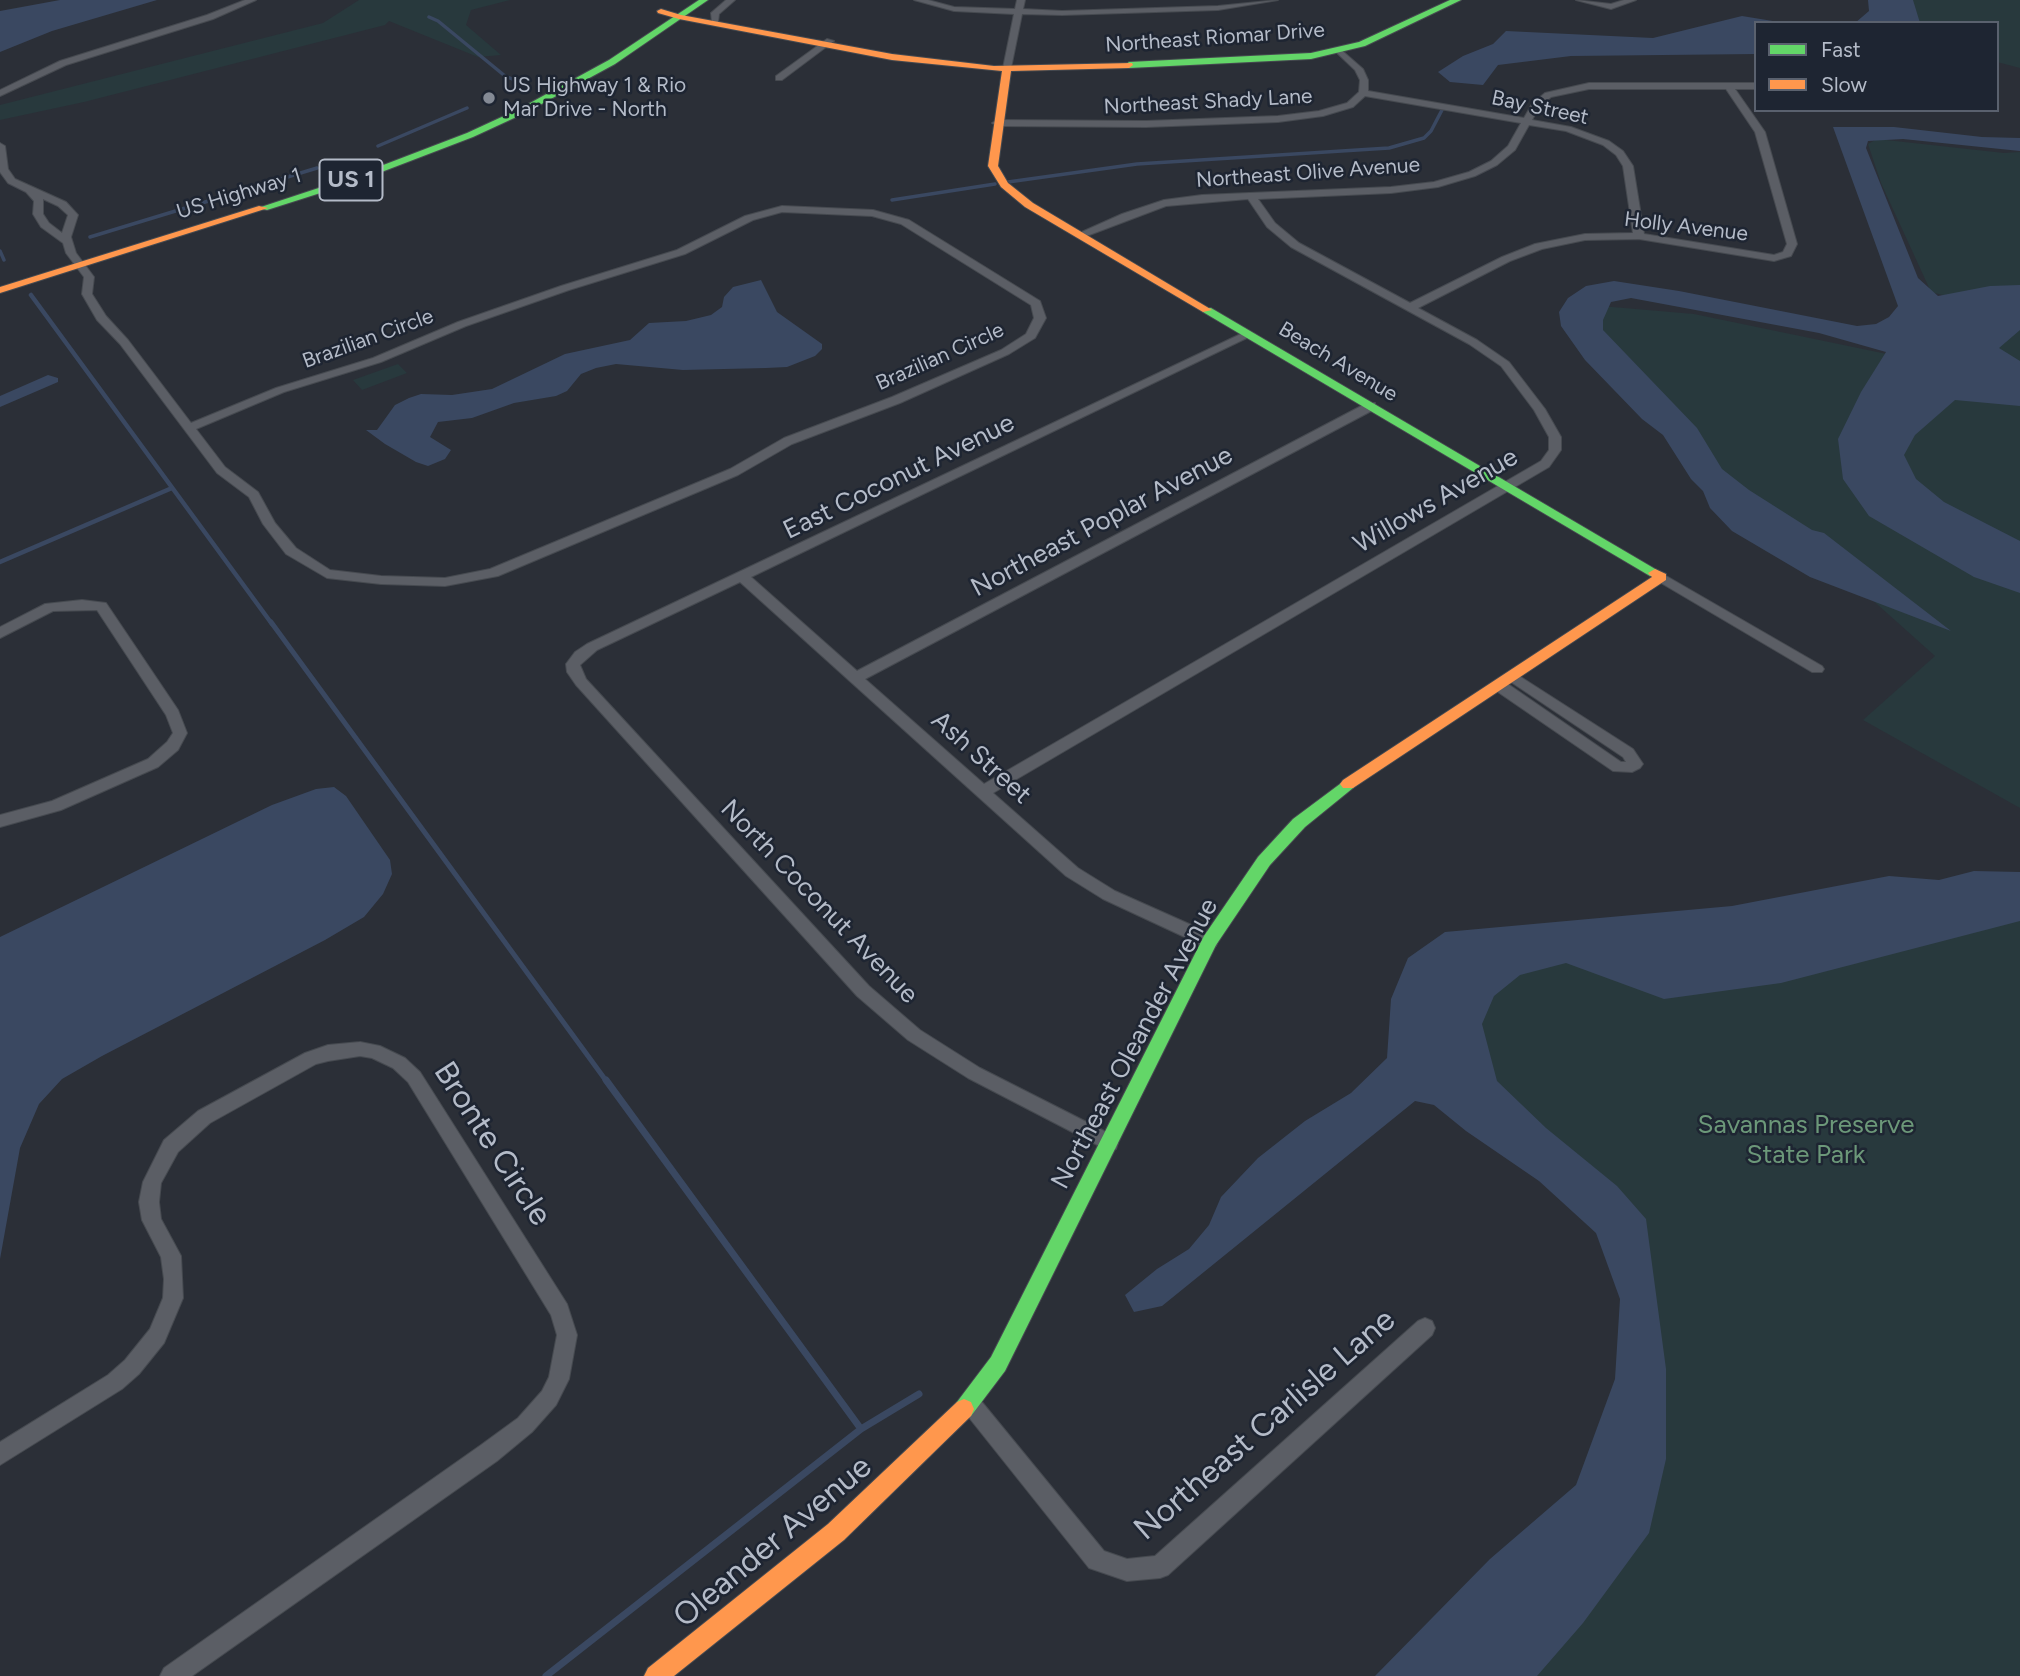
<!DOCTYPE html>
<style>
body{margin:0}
#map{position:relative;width:2020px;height:1676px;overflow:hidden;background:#2b2f37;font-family:Figtree,sans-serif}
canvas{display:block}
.legend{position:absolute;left:1754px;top:21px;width:245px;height:91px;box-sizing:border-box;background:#1e2532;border:2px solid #5a616e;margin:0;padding:9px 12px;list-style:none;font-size:21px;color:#b4bbc8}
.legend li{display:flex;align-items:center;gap:14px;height:35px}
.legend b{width:35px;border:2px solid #5a616e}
</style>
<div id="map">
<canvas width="2020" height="1676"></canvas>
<ul class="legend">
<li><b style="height:9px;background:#63d668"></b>Fast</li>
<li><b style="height:9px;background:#ff974d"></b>Slow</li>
</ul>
</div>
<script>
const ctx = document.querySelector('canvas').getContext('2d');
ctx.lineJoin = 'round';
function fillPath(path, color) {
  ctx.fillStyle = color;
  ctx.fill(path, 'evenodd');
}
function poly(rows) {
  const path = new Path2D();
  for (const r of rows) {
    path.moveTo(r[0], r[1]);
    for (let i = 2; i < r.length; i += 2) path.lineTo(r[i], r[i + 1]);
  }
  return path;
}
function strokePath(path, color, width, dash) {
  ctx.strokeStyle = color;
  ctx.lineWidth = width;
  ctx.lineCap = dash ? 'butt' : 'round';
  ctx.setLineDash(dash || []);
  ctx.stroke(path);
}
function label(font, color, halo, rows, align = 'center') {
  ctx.font = font + ' Figtree,sans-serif';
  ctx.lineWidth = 5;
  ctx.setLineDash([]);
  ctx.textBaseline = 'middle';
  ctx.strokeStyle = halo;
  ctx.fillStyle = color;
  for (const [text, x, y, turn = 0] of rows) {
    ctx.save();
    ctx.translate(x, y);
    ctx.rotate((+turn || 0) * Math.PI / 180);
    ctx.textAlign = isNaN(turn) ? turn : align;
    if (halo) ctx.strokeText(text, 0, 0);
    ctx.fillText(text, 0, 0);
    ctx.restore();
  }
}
fillPath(poly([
 [359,0,510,0,471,10,466,25,501,55,478,57,389,21,385,25,84,102,0,120,0,105,323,23],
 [1908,0,2020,0,2020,68,1997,62,1997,23,1915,23],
 [1877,139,2004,153,2020,152,2020,808,1863,720,1935,656,1859,588,1607,380,1589,305,1694,314,1935,364,1966,301,1931,292,1881,183,1868,144],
 [398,364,407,373,362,390,353,380],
 [2020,902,2020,1676,1528,1676,1601,1598,1639,1290,1600,1207,1462,1075,1472,966]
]), '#28393d');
fillPath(poly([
 [60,0,157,0,52,31,0,52,0,11],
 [1868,0,1913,0,1920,23,1855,23,1869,11],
 [1742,16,1785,23,1756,23,1756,54,1571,56,1498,65,1483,85,1450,82,1438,72,1463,56,1493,44,1506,31,1653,38],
 [1833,127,1894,127,1982,137,2020,138,2020,151,1903,139,1868,141,1866,148,1918,278,1938,296,1990,286,2020,285,2020,330,1999,348,2020,361,2020,406,1955,400,1915,435,1904,455,1916,479,1944,502,2020,541,2020,593,1974,577,1869,516,1843,479,1838,439,1861,392,1886,352,1819,333,1631,298,1611,302,1603,320,1603,330,1697,428,1722,469,1749,490,1812,530,1824,533,1951,631,1810,577,1732,531,1710,508,1703,491,1691,479,1663,435,1642,419,1585,360,1561,326,1559,312,1568,298,1586,286,1614,281,1679,291,1857,326,1876,324,1889,317,1898,306],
 [761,280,777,312,822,344,822,349,815,356,787,367,766,368,683,370,616,364,596,368,581,374,567,391,556,396,514,403,472,418,438,422,430,437,451,450,445,459,428,466,416,462,385,444,366,430,377,430,395,405,409,398,421,394,452,395,492,389,565,354,630,340,649,323,686,321,711,315,722,307,724,297,733,287],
 [48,375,58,378,58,382,0,407,0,396],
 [334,787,346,796,390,860,392,874,383,894,364,917,325,940,102,1056,62,1079,39,1104,20,1148,0,1259,0,937,272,805,316,789],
 [1974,871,2020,872,2020,921,1781,983,1664,999,1566,963,1520,975,1494,996,1482,1024,1497,1081,1546,1128,1617,1186,1646,1219,1666,1369,1666,1459,1649,1533,1583,1623,1537,1676,1375,1676,1490,1559,1576,1485,1615,1379,1620,1299,1596,1233,1539,1181,1466,1131,1434,1105,1415,1101,1162,1306,1134,1312,1125,1295,1157,1269,1189,1249,1209,1225,1221,1197,1258,1158,1305,1121,1351,1093,1387,1058,1391,999,1408,958,1445,932,1732,906,1889,876,1939,880]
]), '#3a4861');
strokePath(poly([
 [429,17,438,21,505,76,517,81],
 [378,146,467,108],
 [1008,182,1137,164,1389,148,1424,138,1431,131,1442,110],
 [892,200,995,184],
 [90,237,317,168],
 [0,251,4,260]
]), '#3a4861', 3.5);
strokePath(poly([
 [31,295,272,624],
 [0,562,172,488]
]), '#3a4861', 4.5);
strokePath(poly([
 [271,622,607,1082]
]), '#3a4861', 5);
strokePath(poly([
 [606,1080,861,1429],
 [546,1676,861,1429,919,1394]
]), '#3a4861', 7);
const street = poly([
 [245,0,256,0,213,19,66,65,0,96,0,90,60,61,207,15,245,0],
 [726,0,735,0,719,14,718,22,712,22,711,13,726,0],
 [914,0,928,0,954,7,1015,9,1017,0,1025,0,1023,9,1062,11,1218,6,1278,0,1218,10,1062,15,1022,14,1011,68,1007,71,1003,68,1014,14,954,11,914,0],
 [1576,0,1611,4,1624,0,1636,0,1611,9,1576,0],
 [827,39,834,41,782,80,776,80,776,76,827,39],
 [1339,48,1363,69,1368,80,1368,91,1524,118,1532,104,1545,93,1589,83,1756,83,1756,89,1735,89,1765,132,1797,244,1791,256,1774,261,1639,239,1585,240,1542,249,1510,261,1418,308,1477,340,1509,362,1545,409,1561,437,1561,450,1549,467,993,793,1078,868,1115,891,1216,936,1218,941,1216,946,1204,946,1103,899,1066,876,740,582,597,650,580,665,586,679,869,986,920,1030,980,1068,1116,1137,1118,1143,1116,1149,1109,1151,968,1078,908,1040,857,996,576,685,567,672,566,664,575,652,587,644,1245,332,1255,334,751,577,857,671,1367,403,1375,403,1375,409,865,679,984,784,1541,461,1549,450,1549,437,1534,410,1501,366,1469,344,1291,247,1267,227,1248,199,1166,206,1084,237,1075,235,1122,214,1164,200,1202,195,1391,187,1434,182,1469,172,1491,161,1508,146,1521,123,1365,96,1353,107,1323,116,1278,122,1146,127,997,126,992,123,997,120,1146,121,1278,116,1319,111,1347,103,1359,92,1360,80,1355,70,1335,51,1339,48],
 [1589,89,1726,89,1755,132,1787,244,1783,252,1774,255,1644,234,1633,166,1623,151,1609,141,1571,127,1532,120,1539,107,1551,97,1589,89],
 [1529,125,1566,131,1603,145,1616,155,1623,166,1633,233,1585,234,1535,244,1502,257,1410,303,1299,243,1275,223,1258,199,1391,193,1438,187,1475,176,1497,165,1515,150,1529,125],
 [0,143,5,146,8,169,15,179,66,202,78,215,71,237,76,253,94,277,92,294,106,316,128,340,191,423,276,388,373,358,458,322,561,286,677,250,745,216,782,206,873,210,909,220,1040,301,1046,318,1035,338,1009,354,900,403,792,444,738,475,498,576,445,586,381,584,327,578,286,554,263,524,249,497,217,473,120,344,97,320,82,294,84,277,66,253,63,243,41,227,33,214,34,201,26,192,8,183,0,172,0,143],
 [43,199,58,206,68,215,62,233,49,223,43,214,43,199],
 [782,212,872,216,901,224,1031,305,1034,318,1026,334,1001,350,892,397,784,438,730,469,490,569,445,578,381,576,330,570,296,548,275,523,258,492,225,467,196,429,284,392,381,362,466,326,569,290,685,254,753,220,782,212],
 [1661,573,1822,666,1824,669,1822,672,1812,672,1656,580,1656,574,1661,573],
 [82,600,106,603,178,710,187,733,178,750,158,767,61,810,0,827,0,815,52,801,148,759,167,742,173,733,166,715,97,610,53,611,0,638,0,627,45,604,82,600],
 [1513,672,1633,749,1643,764,1640,768,1632,772,1613,771,1495,690,1493,686,1495,682,1505,682,1621,762,1626,762,1623,757,1508,680,1506,677,1508,674,1513,672],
 [360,1042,380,1046,405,1058,420,1072,567,1304,577,1335,569,1379,556,1405,532,1432,497,1461,192,1676,160,1676,164,1668,481,1445,518,1418,542,1391,549,1377,557,1335,551,1315,408,1082,393,1068,372,1058,360,1056,328,1061,316,1064,210,1123,178,1152,161,1183,159,1202,161,1219,181,1256,183,1298,164,1343,139,1374,122,1389,0,1465,0,1442,108,1375,125,1360,150,1329,163,1298,164,1279,161,1257,142,1220,139,1202,143,1182,164,1140,198,1111,305,1053,328,1045,360,1042],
 [1425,1318,1432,1321,1435,1328,1432,1335,1168,1575,1160,1578,1127,1581,1089,1568,963,1410,960,1403,963,1396,970,1393,977,1396,1104,1551,1127,1559,1155,1556,1418,1321,1425,1318]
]);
const fast = poly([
 [699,0,708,0,615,64,525,113,473,137,358,181,267,210,258,208,352,177,467,133,519,109,609,60,699,0],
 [1450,0,1461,0,1365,46,1311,59,1129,68,1125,65,1129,62,1311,53,1359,42,1450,0],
 [1203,308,1211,308,1662,573,1660,576,1650,576,1203,312,1203,308],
 [1348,778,1353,780,1356,784,1353,788,1305,827,1270,865,1216,945,1005,1371,971,1416,964,1419,957,1416,954,1409,957,1402,991,1357,1204,936,1258,857,1293,819,1348,778]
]);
const slow = poly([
 [661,9,681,15,892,54,994,66,1132,63,1133,65,1129,68,1011,71,998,166,1008,183,1033,203,1212,310,1203,312,1025,207,1001,187,988,166,1002,71,892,60,679,19,658,13,657,11,661,9],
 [259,206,268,208,0,293,0,287,259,206],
 [1655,569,1666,574,1666,580,1353,788,1343,788,1340,784,1343,780,1652,577,1648,573,1655,569],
 [964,1399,971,1402,974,1409,971,1416,844,1540,674,1676,644,1676,648,1668,828,1524,957,1402,964,1399]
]);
strokePath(street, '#464a50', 2);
strokePath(fast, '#464a50', 2);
strokePath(slow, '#464a50', 2);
fillPath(street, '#5b5e65');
fillPath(fast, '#63d668');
fillPath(slow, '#ff974d');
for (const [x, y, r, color] of [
 [489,98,7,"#848a95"]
]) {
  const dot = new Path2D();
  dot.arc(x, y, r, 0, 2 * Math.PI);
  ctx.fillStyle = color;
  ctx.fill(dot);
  strokePath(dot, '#1e2532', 2.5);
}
label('21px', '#b4bbc8', '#1e2532', [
 ["Northeast Riomar Drive",1215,38,-4],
 ["Northeast Shady Lane",1208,102,-3],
 ["Bay Street",1540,108,12],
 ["Northeast Olive Avenue",1308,173,-4],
 ["US Highway 1",239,194,-17],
 ["Holly Avenue",1686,227,7],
 ["Brazilian Circle",368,339,-20],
 ["Brazilian Circle",940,357,-24],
 ["Beach Avenue",1338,362,31]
]);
label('21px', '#b4bbc8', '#1e2532', [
 ["US Highway 1 & Rio",503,86],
 ["Mar Drive - North",503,110]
], 'left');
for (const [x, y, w] of [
 [351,180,63]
]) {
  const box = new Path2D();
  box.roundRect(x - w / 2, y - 20.5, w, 41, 5);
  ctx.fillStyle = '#1e2532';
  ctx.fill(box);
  strokePath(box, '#b4bbc8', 2);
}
label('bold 24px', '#b4bbc8', null, [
 ["US 1",351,180]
]);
label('26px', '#b4bbc8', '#1e2532', [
 ["East Coconut Avenue",899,477,-26],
 ["Willows Avenue",1436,501,-30],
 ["Northeast Poplar Avenue",1102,522,-28],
 ["Ash Street",981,758,42],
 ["North Coconut Avenue",819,902,46],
 ["Northeast Oleander Avenue",1135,1044,-62]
]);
label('26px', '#6c9879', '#1e2532', [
 ["Savannas Preserve",1806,1125],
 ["State Park",1806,1155]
]);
label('32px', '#b4bbc8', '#1e2532', [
 ["Bronte Circle",492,1144,57],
 ["Northeast Carlisle Lane",1265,1425,-41],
 ["Oleander Avenue",773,1542,-40]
]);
</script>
